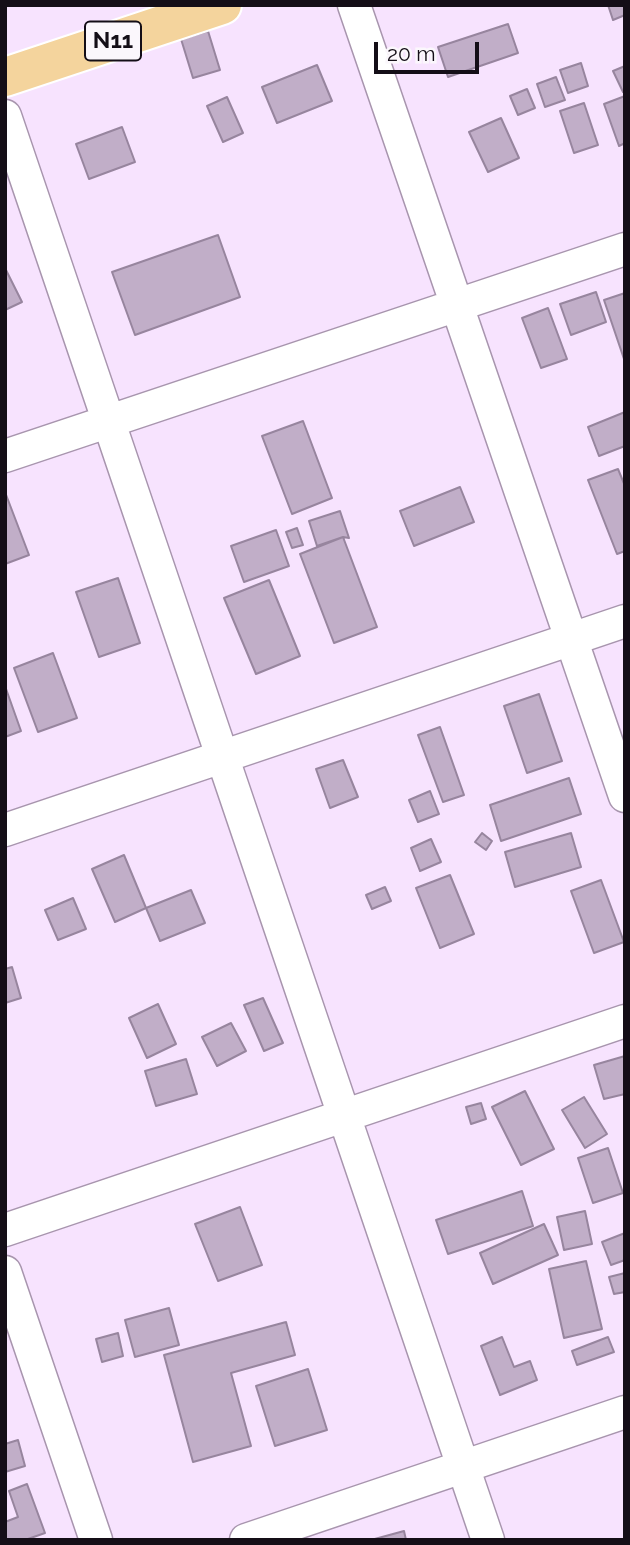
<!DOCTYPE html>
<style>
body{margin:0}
#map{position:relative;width:630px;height:1545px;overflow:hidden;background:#f7e3fe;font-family:Raleway,sans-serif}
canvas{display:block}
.frame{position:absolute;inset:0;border:7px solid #140e17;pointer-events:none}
.scale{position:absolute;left:374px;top:42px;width:105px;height:32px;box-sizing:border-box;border:4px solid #140e17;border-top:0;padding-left:9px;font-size:21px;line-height:24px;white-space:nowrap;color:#140e17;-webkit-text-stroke:5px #fbf7fc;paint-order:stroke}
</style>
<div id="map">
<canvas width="630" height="1545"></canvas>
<div class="frame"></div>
<div class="scale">20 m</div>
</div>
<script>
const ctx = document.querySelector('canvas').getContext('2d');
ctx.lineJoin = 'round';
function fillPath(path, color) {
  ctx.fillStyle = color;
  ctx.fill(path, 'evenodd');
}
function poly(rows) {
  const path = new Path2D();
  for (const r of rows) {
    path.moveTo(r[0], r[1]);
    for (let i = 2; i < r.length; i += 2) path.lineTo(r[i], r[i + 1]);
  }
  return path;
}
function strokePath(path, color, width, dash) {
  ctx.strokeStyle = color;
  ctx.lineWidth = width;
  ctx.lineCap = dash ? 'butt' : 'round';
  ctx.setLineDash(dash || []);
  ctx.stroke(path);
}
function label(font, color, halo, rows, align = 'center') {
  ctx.font = font + ' Raleway,sans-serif';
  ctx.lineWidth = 7;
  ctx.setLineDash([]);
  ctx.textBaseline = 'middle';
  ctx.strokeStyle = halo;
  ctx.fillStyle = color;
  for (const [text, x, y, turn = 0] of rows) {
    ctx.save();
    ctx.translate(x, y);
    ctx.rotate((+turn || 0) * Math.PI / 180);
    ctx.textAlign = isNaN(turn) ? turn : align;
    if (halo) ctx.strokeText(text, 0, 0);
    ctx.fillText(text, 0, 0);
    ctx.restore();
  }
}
const building = poly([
 [608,5,625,5,625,15,613,20,608,5],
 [508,24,518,53,448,77,438,47,508,24],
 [208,31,220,70,193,78,181,39,208,31],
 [581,63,588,86,568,93,560,70,581,63],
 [317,65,332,101,277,123,262,87,317,65],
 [625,66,625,91,623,92,613,71,625,66],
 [556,77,565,100,545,107,537,84,556,77],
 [527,89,535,108,518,115,510,96,527,89],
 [625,96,625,143,619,146,604,104,625,96],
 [227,97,243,133,223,142,207,106,227,97],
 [584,103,598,145,574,153,560,111,584,103],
 [501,118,519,158,488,172,469,132,501,118],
 [122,127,135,162,89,179,76,144,122,127],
 [218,235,240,297,135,335,112,272,218,235],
 [5,268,22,302,5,310,5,268],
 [596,292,606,322,571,335,560,304,596,292],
 [625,293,625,362,604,300,625,293],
 [548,308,567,359,541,368,522,318,548,308],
 [625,412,625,446,599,456,588,427,625,412],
 [303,421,332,498,292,514,262,436,303,421],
 [618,469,625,486,625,551,617,554,588,480,618,469],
 [460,487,474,522,414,546,400,511,460,487],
 [5,492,29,555,5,564,5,492],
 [340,511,349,538,343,537,317,546,309,521,340,511],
 [297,528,303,545,292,548,286,532,297,528],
 [276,530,289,566,244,582,231,546,276,530],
 [343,537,377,627,334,643,300,554,343,537],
 [118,578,140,643,99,657,76,592,118,578],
 [269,580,300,656,256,674,224,598,269,580],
 [53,653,77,718,38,732,14,668,53,653],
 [5,686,21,731,5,737,5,686],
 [539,694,562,761,527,773,504,706,539,694],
 [440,727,464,795,443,802,418,735,440,727],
 [343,760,358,797,330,808,316,769,343,760],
 [569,778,581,814,501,841,490,805,569,778],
 [430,791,439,814,418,822,409,800,430,791],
 [482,833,492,841,486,850,475,842,482,833],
 [571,833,581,867,515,887,505,852,571,833],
 [431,839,441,862,420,871,411,848,431,839],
 [124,855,146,908,115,922,92,869,124,855],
 [450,875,474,934,440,948,416,888,450,875],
 [601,880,624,942,594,953,571,891,601,880],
 [385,887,391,901,372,909,366,895,385,887],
 [191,890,205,923,160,941,146,908,191,890],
 [73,898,86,929,58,940,45,910,73,898],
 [12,967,21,998,5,1003,5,969,12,967],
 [263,998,283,1043,264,1051,244,1005,263,998],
 [158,1004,176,1044,147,1058,129,1018,158,1004],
 [231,1023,246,1051,217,1066,202,1037,231,1023],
 [625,1056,625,1094,604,1099,594,1065,625,1056],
 [186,1059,197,1094,156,1106,145,1071,186,1059],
 [525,1091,554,1149,521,1165,492,1107,525,1091],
 [584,1097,607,1134,585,1148,562,1110,584,1097],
 [481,1103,486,1119,471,1124,466,1107,481,1103],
 [608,1148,623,1193,593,1203,578,1158,608,1148],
 [522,1191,533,1226,448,1254,436,1220,522,1191],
 [240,1207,262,1265,218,1281,195,1224,240,1207],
 [585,1211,592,1244,564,1250,557,1217,585,1211],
 [544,1224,558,1255,493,1284,480,1253,544,1224],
 [625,1233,625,1260,611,1265,602,1242,625,1233],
 [586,1261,602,1329,564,1338,549,1269,586,1261],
 [625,1273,625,1292,614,1294,609,1277,625,1273],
 [169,1308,179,1345,135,1357,125,1320,169,1308],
 [286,1322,295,1355,231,1373,251,1446,193,1462,164,1355,286,1322],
 [118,1333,123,1356,102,1362,96,1339,118,1333],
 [502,1337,514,1367,530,1361,537,1380,500,1395,481,1346,502,1337],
 [608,1337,614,1352,577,1365,572,1351,608,1337],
 [308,1369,327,1430,275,1446,256,1386,308,1369],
 [18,1440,25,1466,5,1472,5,1444,18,1440],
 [27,1484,45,1533,25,1540,5,1540,5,1522,18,1517,9,1491,27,1484],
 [404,1531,406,1540,371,1540,404,1531]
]);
fillPath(building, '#c1aec8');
strokePath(building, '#97859e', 2);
const minor = poly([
 [354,5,625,796],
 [5,116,488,1540],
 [5,456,625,249],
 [5,830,625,621],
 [5,1230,625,1021],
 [5,1272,96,1540],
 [246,1540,625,1412]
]);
const primary = poly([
 [5,77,222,5]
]);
strokePath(minor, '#a895ae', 35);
strokePath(primary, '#fff', 42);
strokePath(minor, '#fff', 32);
strokePath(primary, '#f4d49d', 38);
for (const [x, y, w] of [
 [113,41,56]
]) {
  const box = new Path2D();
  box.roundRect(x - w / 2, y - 19.5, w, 39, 5);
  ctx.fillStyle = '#fbf7fc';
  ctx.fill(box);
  strokePath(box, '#140e17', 2);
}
label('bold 23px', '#140e17', null, [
 ["N11",113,41]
]);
</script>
